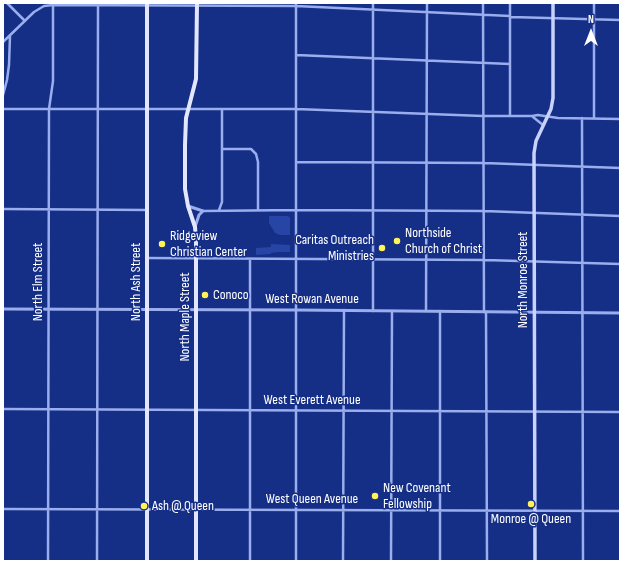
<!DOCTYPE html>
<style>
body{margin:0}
#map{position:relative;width:623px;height:564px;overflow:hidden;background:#152e86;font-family:"Sofia Sans Condensed",sans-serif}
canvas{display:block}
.frame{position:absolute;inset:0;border:4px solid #fff;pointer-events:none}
.north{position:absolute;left:571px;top:12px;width:40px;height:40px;-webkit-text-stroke:3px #152e86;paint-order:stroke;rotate:0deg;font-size:11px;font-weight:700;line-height:16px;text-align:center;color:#fff}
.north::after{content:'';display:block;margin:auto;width:14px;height:18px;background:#fff;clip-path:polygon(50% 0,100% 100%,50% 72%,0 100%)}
</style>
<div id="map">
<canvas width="623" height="564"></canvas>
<div class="frame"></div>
<div class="north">N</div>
</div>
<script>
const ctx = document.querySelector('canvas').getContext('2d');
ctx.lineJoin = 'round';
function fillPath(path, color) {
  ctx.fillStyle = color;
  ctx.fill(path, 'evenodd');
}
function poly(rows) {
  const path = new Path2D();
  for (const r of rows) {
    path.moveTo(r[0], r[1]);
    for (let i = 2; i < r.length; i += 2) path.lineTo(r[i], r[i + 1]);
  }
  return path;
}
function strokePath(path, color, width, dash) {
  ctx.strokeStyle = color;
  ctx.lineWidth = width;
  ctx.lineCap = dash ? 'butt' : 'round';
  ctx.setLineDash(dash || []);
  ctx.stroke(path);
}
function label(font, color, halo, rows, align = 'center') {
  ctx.font = font + ' "Sofia Sans Condensed",sans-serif';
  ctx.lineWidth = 3;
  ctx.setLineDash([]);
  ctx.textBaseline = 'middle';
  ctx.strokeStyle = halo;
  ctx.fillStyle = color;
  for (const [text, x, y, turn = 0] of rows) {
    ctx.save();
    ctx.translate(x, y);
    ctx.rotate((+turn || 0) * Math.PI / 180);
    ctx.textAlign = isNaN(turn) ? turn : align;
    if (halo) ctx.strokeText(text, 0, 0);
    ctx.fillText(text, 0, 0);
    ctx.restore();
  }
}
fillPath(poly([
 [269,216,288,216,290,218,290,235,280,235,275,233,269,223],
 [271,244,290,245,290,252,278,252,271,253,271,254,256,255,256,248,271,247]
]), '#2745a5');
strokePath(poly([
 [7,3,25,21],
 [483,3,484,312],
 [594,3,594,118],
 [511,17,620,20],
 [3,42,34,12,44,6,53,5,296,6,510,16],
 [296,55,510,64],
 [3,95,7,80,9,65,10,36],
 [3,109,296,109,483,116,532,116,538,115,558,118,620,119],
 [510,116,510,3],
 [533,117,543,125],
 [582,118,583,561],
 [222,149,251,149,256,154,258,162,258,210],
 [297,162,484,163,620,168],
 [3,209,147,210],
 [219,210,222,202,222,109],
 [203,211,297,210,484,211,620,216],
 [147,258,485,260,620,264],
 [373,311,373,3],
 [426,311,427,3],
 [486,312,487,561],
 [3,409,620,412],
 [3,509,620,511],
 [48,561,49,109,53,81,53,3],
 [97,561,98,3],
 [250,561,250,259],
 [296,561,296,3],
 [343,561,344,310],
 [391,561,392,311],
 [440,561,440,311]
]), '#9aaeee', 2.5);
strokePath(poly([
 [188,206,203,211,199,215,195,227],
 [3,309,297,310,620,313]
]), '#9aaeee', 3);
strokePath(poly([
 [535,561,534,153,536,141,551,109,553,98,553,3]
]), '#c8d2fa', 3.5);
strokePath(poly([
 [147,561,147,3],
 [196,561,196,241,195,227,188,206,185,189,185,145,186,118,196,79,197,3]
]), '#e2e7ff', 4);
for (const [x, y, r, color] of [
 [397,241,4,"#fff358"],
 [162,244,4,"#fff358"],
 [382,248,4,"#fff358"],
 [205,295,4,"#fff358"],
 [375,496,4,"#fff358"],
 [531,504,4,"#fff358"],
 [144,506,4,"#fff358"]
]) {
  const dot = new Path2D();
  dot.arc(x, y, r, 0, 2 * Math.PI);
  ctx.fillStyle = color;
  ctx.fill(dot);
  strokePath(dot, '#152e86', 1.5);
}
label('14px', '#fff', '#152e86', [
 ["Northside",405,233],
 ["Church of Christ",405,249],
 ["Ridgeview",170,236],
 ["Christian Center",170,252],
 ["Caritas Outreach",374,240,"right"],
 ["Ministries",374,256,"right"],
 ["Conoco",213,295],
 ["New Covenant",383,488],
 ["Fellowship",383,504],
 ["Ash @ Queen",152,506],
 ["Monroe @ Queen",531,519,"center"]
], 'left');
label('14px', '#fff', '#152e86', [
 ["North Monroe Street",523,280,-90],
 ["North Elm Street",38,282,-90],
 ["North Ash Street",136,282,-90],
 ["West Rowan Avenue",312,299],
 ["North Maple Street",185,317,-90],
 ["West Everett Avenue",312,400],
 ["West Queen Avenue",312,499]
]);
</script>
